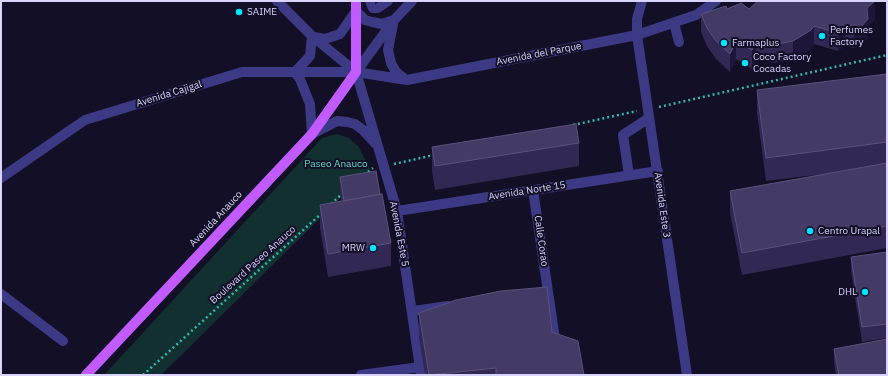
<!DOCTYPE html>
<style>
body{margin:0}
#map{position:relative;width:888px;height:376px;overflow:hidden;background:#130f26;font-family:"IBM Plex Sans",sans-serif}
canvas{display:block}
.frame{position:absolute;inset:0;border:2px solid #d9d4ff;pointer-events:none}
</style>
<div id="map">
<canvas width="888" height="376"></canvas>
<div class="frame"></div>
</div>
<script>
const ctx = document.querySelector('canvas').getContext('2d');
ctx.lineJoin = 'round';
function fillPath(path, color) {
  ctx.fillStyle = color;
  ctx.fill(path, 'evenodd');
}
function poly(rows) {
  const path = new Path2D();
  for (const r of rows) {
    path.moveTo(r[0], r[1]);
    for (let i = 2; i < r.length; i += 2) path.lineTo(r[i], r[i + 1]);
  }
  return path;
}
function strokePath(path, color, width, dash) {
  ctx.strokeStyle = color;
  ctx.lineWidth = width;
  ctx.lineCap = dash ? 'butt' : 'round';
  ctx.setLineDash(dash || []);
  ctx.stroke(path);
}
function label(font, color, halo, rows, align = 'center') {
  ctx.font = font + ' "IBM Plex Sans",sans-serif';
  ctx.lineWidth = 4;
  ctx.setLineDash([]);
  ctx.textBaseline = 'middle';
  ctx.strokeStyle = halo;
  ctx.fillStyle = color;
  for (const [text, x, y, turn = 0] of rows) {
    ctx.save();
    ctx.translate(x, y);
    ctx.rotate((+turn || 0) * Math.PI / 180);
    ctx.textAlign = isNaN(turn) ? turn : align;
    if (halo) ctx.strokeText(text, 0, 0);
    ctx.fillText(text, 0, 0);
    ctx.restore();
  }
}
fillPath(poly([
 [337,134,349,138,358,146,370,169,161,375,104,375,322,138]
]), '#12302f');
strokePath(poly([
 [659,107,887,55],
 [573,125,637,111],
 [394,164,434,155],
 [364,175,373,168],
 [331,204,342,194],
 [143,375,322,213]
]), '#2fb8b0', 2.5, [2, 3]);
strokePath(poly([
 [277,1,312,36,356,72],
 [370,1,373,8,378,8,388,1],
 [642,1,637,19,637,35,687,375],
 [674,23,679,42],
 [393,24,388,50,391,63,396,72,406,80],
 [314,37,325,39,340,34,356,11,365,20,372,22,382,24,394,20],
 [295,72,300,79,310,104,312,134,337,121,347,122,355,124,363,130,375,143],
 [295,72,310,56,312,36],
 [356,72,397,211,421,375],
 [356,72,394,20,412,1],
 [629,175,623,135,649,118],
 [1,178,85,120,242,72,356,72,407,80,637,35,696,15,716,1],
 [533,190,556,346],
 [397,211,658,171],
 [1,294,63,341],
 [413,311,448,306],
 [361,375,420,367]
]), '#3d3a85', 10);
strokePath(poly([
 [86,375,312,134,356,72,356,1]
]), '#c25bff', 10);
fillPath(poly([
 [727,9,749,9,875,19,868,26,868,37,860,46,854,48,845,45,838,51,814,44,811,49,793,60,773,63,756,59,752,69,736,59,730,72,716,59,707,46,701,32,701,14],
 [887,74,887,248,742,275,730,213,730,191,832,173,766,181,757,113,757,90],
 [579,143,579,166,435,190,432,171,432,147],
 [340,177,380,194,391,243,391,266,328,277,320,228,320,205,341,201,340,191],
 [887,252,887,338,862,342,851,271,851,257],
 [419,313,552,332,584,375,425,375,419,337],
 [834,349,887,375,836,375,834,363]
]), '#312854');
fillPath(poly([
 [375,1,379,1,375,5],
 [875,1,875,19,868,26,868,37,860,46,854,48,854,30,867,8],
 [814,26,814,44,811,49,793,60,793,41],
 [845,27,845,45,838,51,838,33],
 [736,41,736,59,730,72,730,54],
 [756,41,756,59,752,69,752,50]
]), '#1d163a');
const building = poly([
 [758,1,875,1,867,8,868,19,860,28,854,30,845,27,838,33,814,26,811,30,793,41,773,45,756,41,752,50,736,41,730,54,716,41,707,28,701,14,726,6,727,9,741,3,749,9,758,1],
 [887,74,887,142,766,158,757,90,887,74],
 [576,124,579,143,435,166,432,147,576,124],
 [887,163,887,226,742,253,730,191,887,163],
 [376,171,380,194,344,201,340,177,376,171],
 [382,194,391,243,328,254,320,205,382,194],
 [887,252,887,324,862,327,851,257,887,252],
 [547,287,552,332,578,341,584,375,496,375,496,368,429,375,419,313,456,300,501,291,547,287],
 [887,339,887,375,839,375,834,349,887,339]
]);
fillPath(building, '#433a66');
strokePath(building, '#5a527e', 1);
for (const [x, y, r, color] of [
 [239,12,4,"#00e5ff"],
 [822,36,4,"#00e5ff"],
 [724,43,4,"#00e5ff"],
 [745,63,4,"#00e5ff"],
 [810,231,4,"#00e5ff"],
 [373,248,4,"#00e5ff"],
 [865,292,4,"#00e5ff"]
]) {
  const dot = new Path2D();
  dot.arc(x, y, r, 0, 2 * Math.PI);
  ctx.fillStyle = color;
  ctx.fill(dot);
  strokePath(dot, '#130f26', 1.5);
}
label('10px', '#d9d4ff', '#130f26', [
 ["SAIME",247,12],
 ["Perfumes",830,30],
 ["Factory",830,42],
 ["Farmaplus",732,43],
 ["Coco Factory",753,57],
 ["Cocadas",753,69],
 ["Centro Urapal",818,231],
 ["MRW",365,248,"right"],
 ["DHL",857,292,"right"]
], 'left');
label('10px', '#d9d4ff', '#130f26', [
 ["Avenida del Parque",539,54,-11],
 ["Avenida Cajigal",169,94,-17],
 ["Avenida Norte 15",527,191,-9],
 ["Avenida Este 3",662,205,82],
 ["Avenida Anauco",216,219,-47],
 ["Avenida Este 5",399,234,79],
 ["Calle Corao",541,241,82],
 ["Boulevard Paseo Anauco",253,265,-42]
]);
label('10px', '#5fe0c0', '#130f26', [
 ["Paseo Anauco",336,164]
]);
</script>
